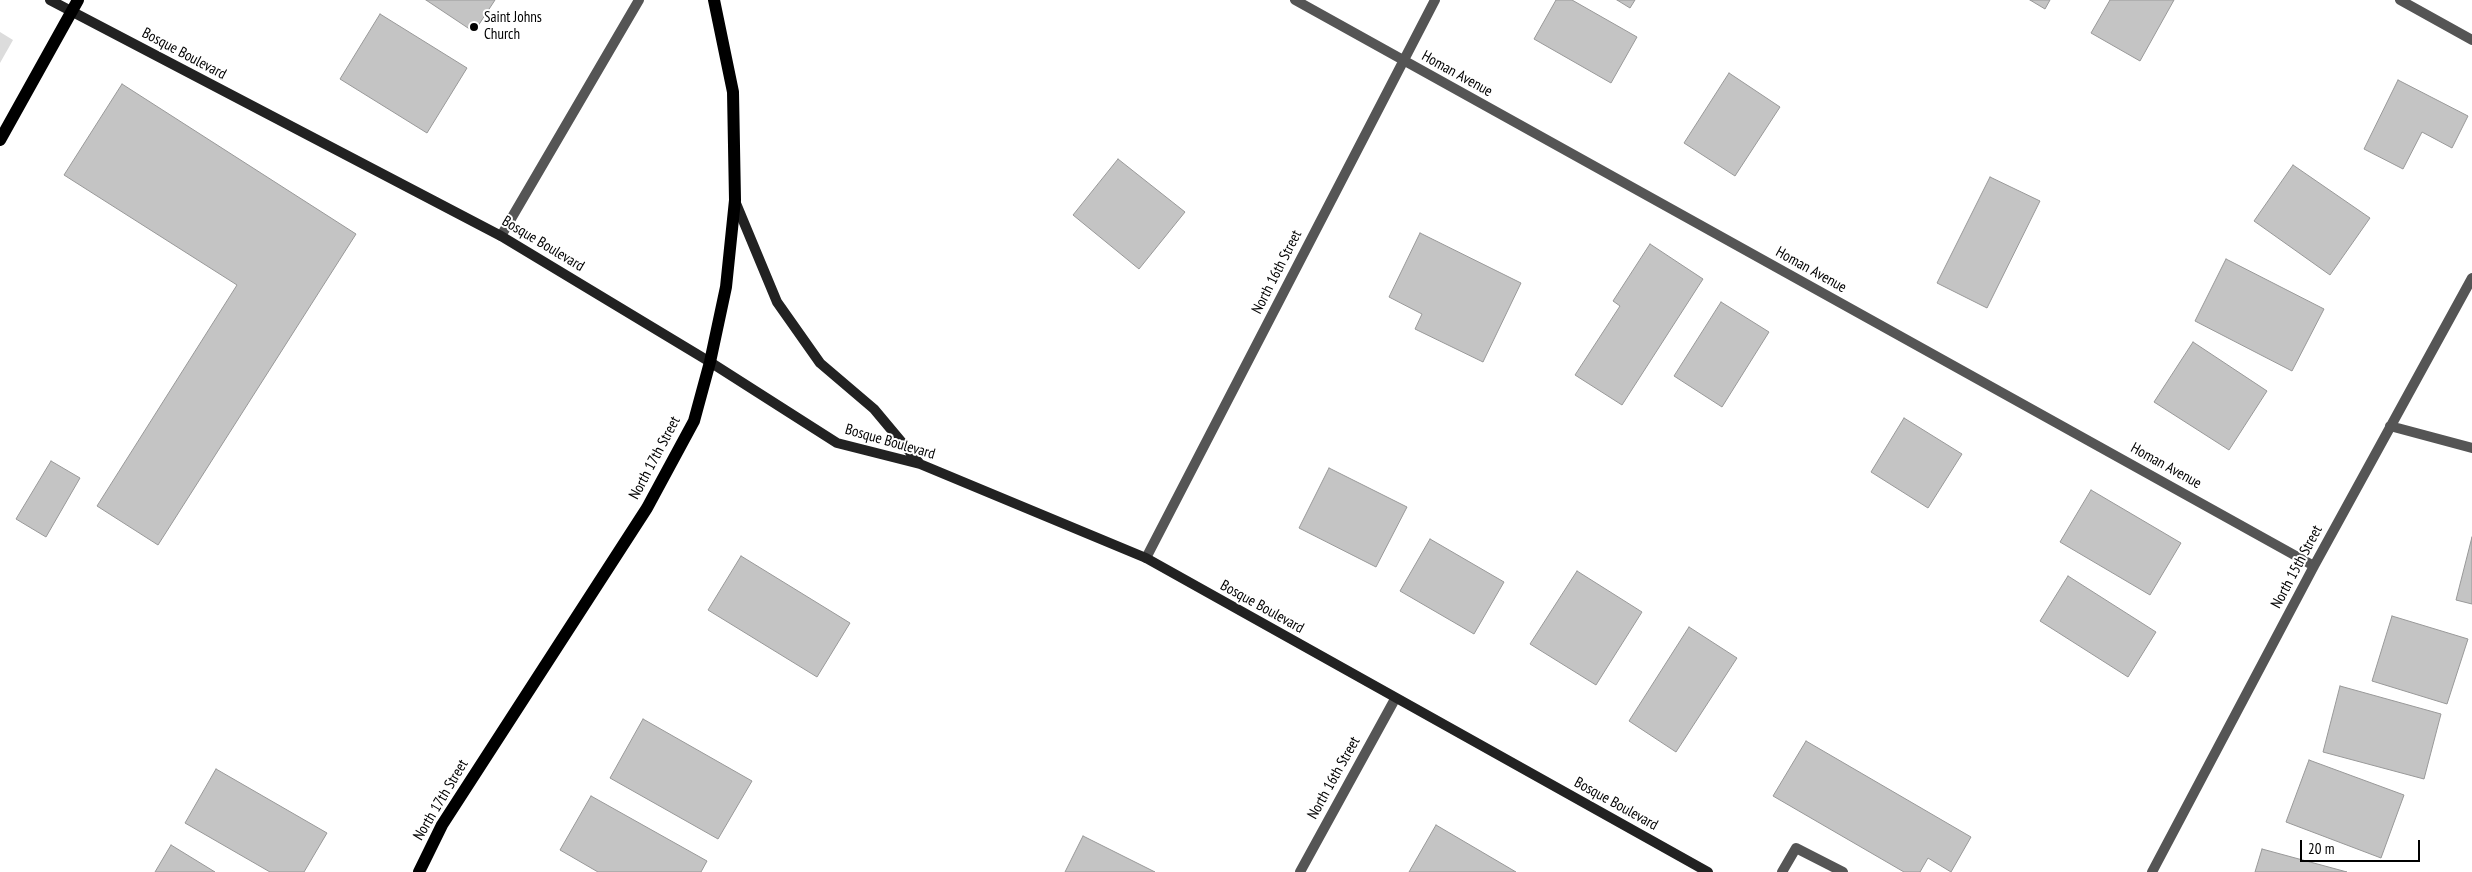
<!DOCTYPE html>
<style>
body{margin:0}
#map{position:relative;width:2472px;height:872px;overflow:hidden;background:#fff;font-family:"PT Sans Narrow",sans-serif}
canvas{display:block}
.scale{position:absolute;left:2300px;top:840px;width:120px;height:22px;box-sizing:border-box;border:2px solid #000;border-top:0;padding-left:6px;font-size:15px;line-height:18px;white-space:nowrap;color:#000;-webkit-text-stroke:4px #fff;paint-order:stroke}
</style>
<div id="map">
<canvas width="2472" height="872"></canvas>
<div class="scale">20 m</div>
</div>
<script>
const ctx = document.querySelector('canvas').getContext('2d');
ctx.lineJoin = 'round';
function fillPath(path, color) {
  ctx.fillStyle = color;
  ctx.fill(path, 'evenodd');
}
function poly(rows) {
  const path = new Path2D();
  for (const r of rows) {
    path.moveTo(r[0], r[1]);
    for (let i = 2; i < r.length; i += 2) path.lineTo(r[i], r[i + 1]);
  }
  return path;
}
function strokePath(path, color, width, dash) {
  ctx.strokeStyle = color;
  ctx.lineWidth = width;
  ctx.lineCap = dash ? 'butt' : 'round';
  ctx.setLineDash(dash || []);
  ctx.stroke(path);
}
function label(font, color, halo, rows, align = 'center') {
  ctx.font = font + ' "PT Sans Narrow",sans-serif';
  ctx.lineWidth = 4;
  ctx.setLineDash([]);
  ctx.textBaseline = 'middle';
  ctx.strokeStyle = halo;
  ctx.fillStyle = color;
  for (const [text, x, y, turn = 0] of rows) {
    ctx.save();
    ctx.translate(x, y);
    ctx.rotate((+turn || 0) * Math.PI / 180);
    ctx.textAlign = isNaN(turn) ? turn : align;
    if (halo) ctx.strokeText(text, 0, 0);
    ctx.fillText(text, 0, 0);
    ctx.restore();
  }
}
fillPath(poly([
 [0,32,13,40,0,63]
]), '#dcdcdc');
const building = poly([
 [426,0,495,0,474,32,426,0],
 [1556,0,1572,0,1637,37,1611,83,1534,39,1556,0],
 [1617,0,1635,0,1630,8,1617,0],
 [2030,0,2050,0,2045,9,2030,0],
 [2110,0,2174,0,2140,61,2091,33,2110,0],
 [380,14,467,68,427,133,340,79,380,14],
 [1729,73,1780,107,1735,176,1684,143,1729,73],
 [2398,80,2468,116,2452,148,2422,132,2403,169,2364,149,2398,80],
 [122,84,356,234,158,545,97,506,237,285,64,175,122,84],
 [1118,159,1185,212,1139,269,1073,215,1118,159],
 [2293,165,2370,218,2330,275,2254,221,2293,165],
 [1990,177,2040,201,1987,308,1937,283,1990,177],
 [1420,233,1521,283,1483,362,1415,329,1422,314,1389,297,1420,233],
 [1650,244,1703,279,1622,405,1575,375,1620,306,1613,301,1650,244],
 [2226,259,2324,309,2292,371,2195,321,2226,259],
 [1721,302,1769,332,1722,407,1674,376,1721,302],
 [2193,342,2267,391,2229,450,2154,402,2193,342],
 [1904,418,1962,454,1928,508,1871,472,1904,418],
 [51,461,80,478,46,537,16,519,51,461],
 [1329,468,1407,507,1376,567,1299,528,1329,468],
 [2091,490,2181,543,2150,595,2060,542,2091,490],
 [2472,537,2472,604,2456,600,2472,537],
 [1430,539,1504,582,1474,634,1400,591,1430,539],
 [741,556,850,623,817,677,708,610,741,556],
 [1577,571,1642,612,1596,685,1530,644,1577,571],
 [2068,576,2156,632,2128,677,2040,621,2068,576],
 [2392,616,2468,639,2447,704,2372,681,2392,616],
 [1689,627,1737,658,1676,752,1629,721,1689,627],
 [2340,686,2441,714,2424,779,2323,752,2340,686],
 [643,719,752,781,718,839,610,778,643,719],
 [1806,741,1971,837,1951,872,1928,858,1920,872,1904,872,1773,796,1806,741],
 [2309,760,2404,795,2381,858,2286,822,2309,760],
 [216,769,327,833,304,872,270,872,185,823,216,769],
 [591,796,707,861,701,872,598,872,560,850,591,796],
 [1436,825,1516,872,1409,872,1436,825],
 [1083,836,1155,872,1065,872,1083,836],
 [171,845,215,872,155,872,171,845],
 [2262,849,2347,872,2255,872,2262,849]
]);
fillPath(building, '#c4c4c4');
strokePath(building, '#999', 1);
strokePath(poly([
 [501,236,639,0],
 [1782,872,1796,848,1843,872]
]), '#555', 10);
strokePath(poly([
 [1295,0,2314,566],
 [2400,0,2472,40],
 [2390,426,2472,448],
 [1146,558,1435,0],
 [1300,872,1395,699],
 [2152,872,2314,566,2472,278]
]), '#555', 10);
strokePath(poly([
 [50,0,501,236,710,362,837,443,920,464,1146,558,1708,872],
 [735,201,777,302,820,363,874,409,920,464]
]), '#222', 10);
strokePath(poly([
 [0,140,78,0],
 [419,872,442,825,647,508,694,421,710,362,726,287,735,200,733,92,714,0]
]), '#000', 12);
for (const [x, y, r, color] of [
 [474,27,5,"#000"]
]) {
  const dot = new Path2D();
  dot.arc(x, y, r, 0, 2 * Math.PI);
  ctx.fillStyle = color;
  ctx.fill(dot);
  strokePath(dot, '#fff', 2);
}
label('15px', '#000', '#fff', [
 ["Saint Johns",484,18],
 ["Church",484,35]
], 'left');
label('15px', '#000', '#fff', [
 ["Bosque Boulevard",184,54,28],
 ["Homan Avenue",1457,74,29],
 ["Bosque Boulevard",543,244,31],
 ["Homan Avenue",1811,270,29],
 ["North 16th Street",1277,272,-63],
 ["Bosque Boulevard",890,442,16],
 ["North 17th Street",655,458,-62],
 ["Homan Avenue",2166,466,29],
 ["North 15th Street",2297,567,-62],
 ["Bosque Boulevard",1262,607,29],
 ["North 16th Street",1334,778,-61],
 ["North 17th Street",441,800,-59],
 ["Bosque Boulevard",1616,804,29]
]);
</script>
